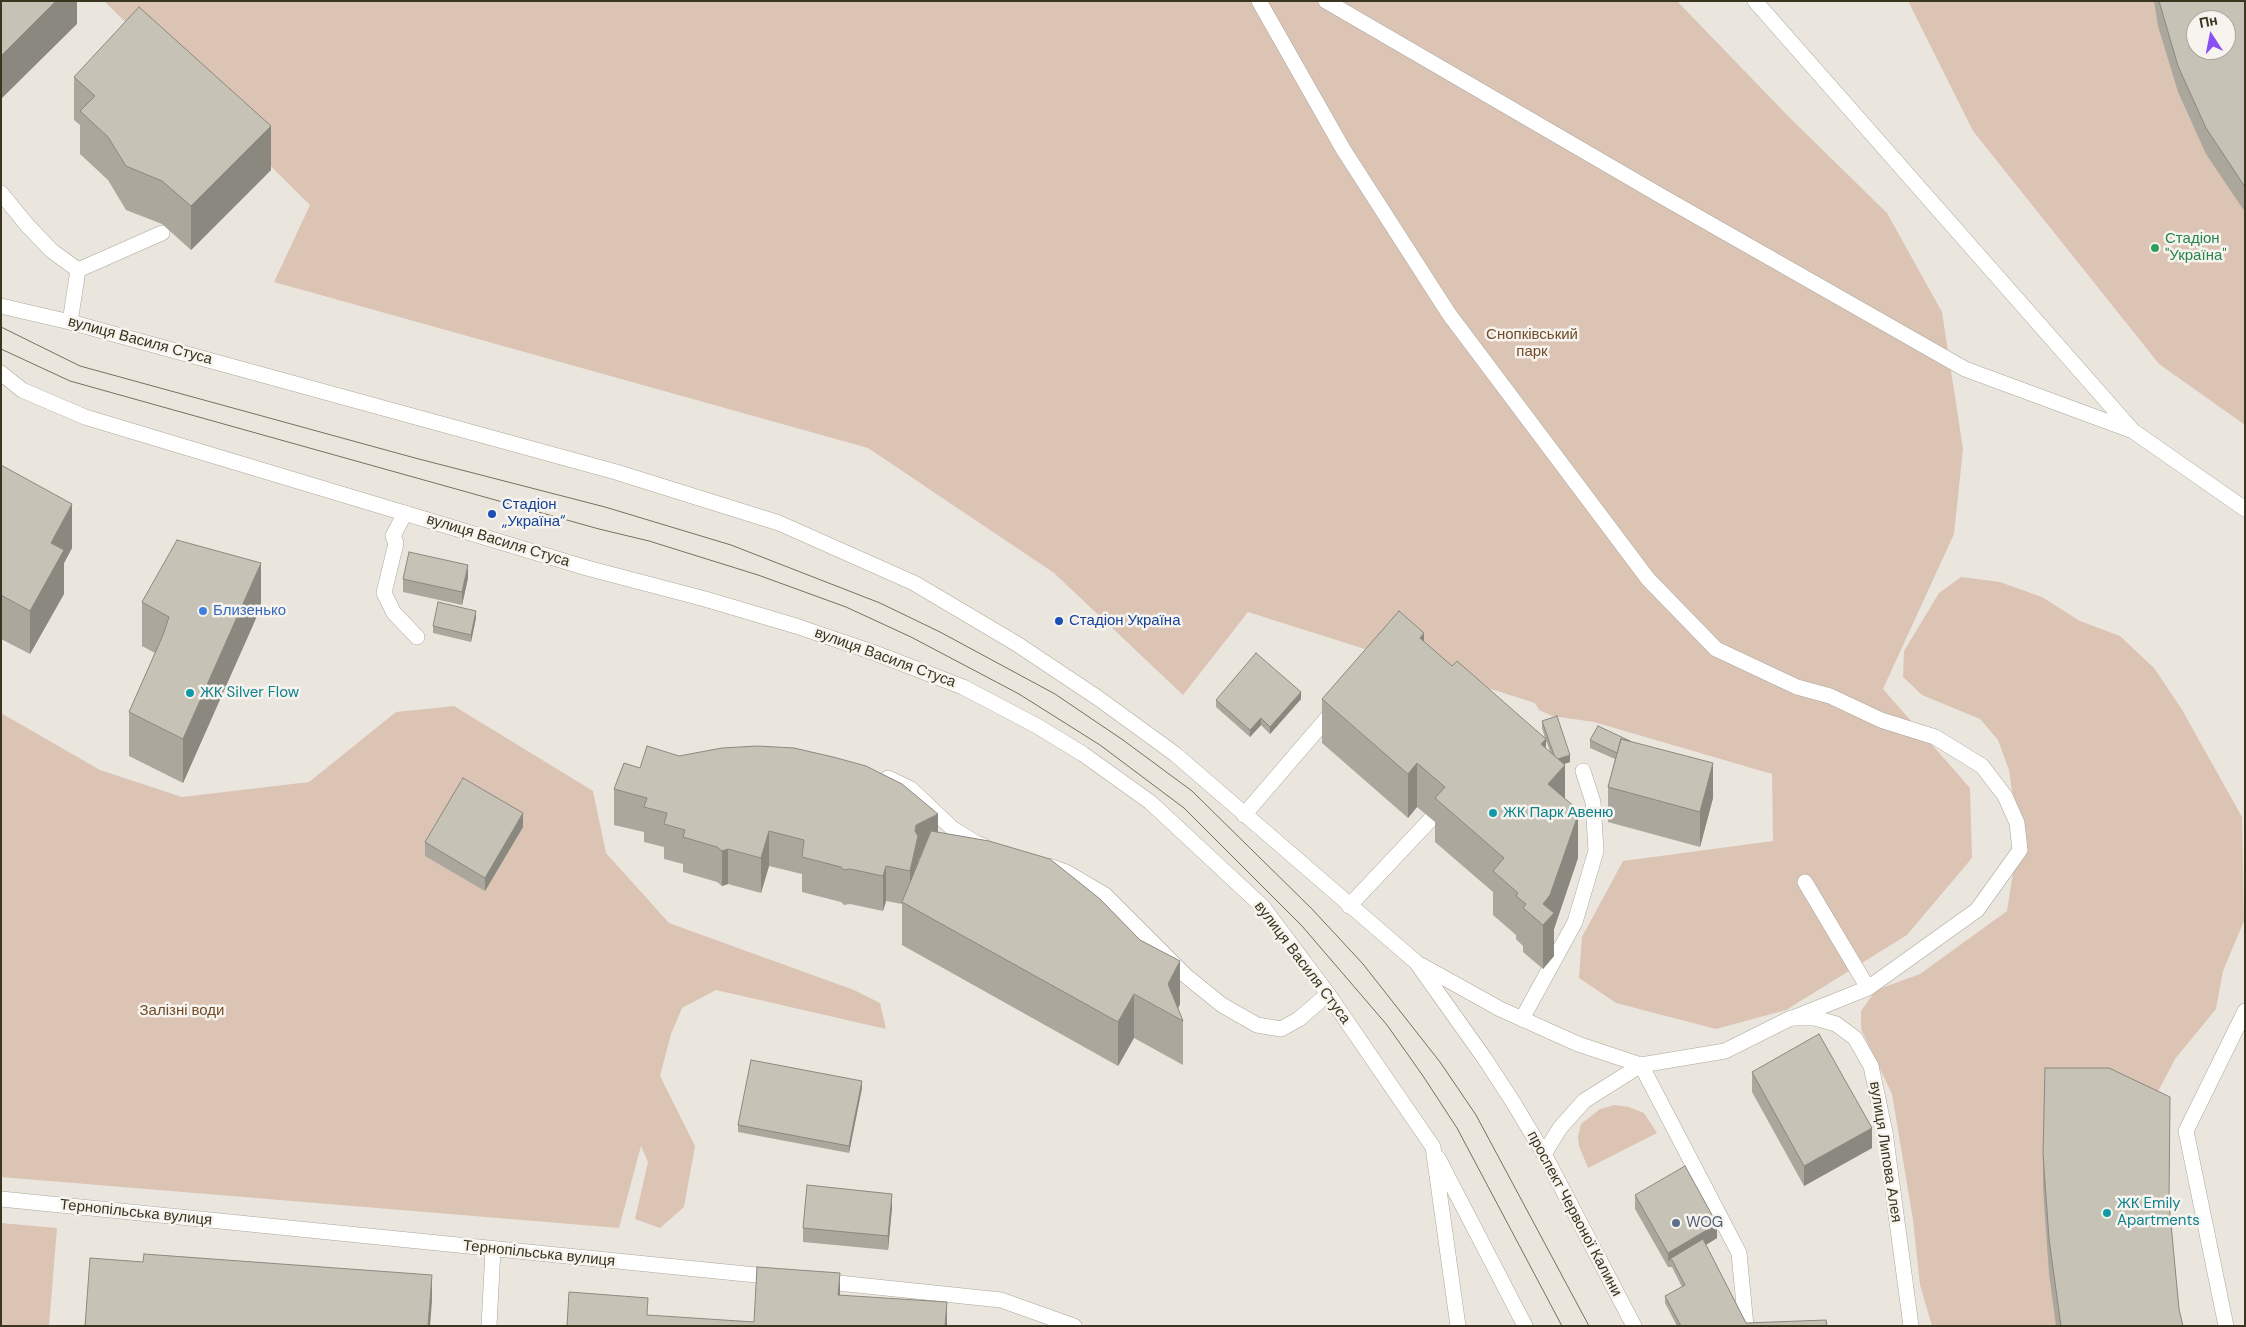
<!DOCTYPE html>
<meta charset="utf-8">
<style>
body{margin:0}
#map{position:relative;width:2246px;height:1327px;overflow:hidden;background:#eae6de;font-family:"DM Sans",sans-serif}
canvas{display:block}
.frame{position:absolute;inset:0;border:2px solid #39351f;pointer-events:none}
.north{position:absolute;left:2186px;top:10px;width:50px;height:50px;box-sizing:border-box;background:#f7f3ee;border:1px solid #aba79b;border-radius:50%;rotate:349deg;font-size:14px;font-weight:700;line-height:20px;text-align:center;color:#39351f}
.north::after{content:'';display:block;margin:auto;width:18px;height:22px;background:#8a50f5;clip-path:polygon(50% 0,100% 100%,50% 72%,0 100%)}
</style>
<div id="map">
<canvas width="2246" height="1327"></canvas>
<div class="frame"></div>
<div class="north">Пн</div>
</div>
<script>
const ctx = document.querySelector('canvas').getContext('2d');
ctx.lineJoin = 'round';
function fillPath(path, color) {
  ctx.fillStyle = color;
  ctx.fill(path, 'evenodd');
}
function poly(rows) {
  const path = new Path2D();
  for (const r of rows) {
    path.moveTo(r[0], r[1]);
    for (let i = 2; i < r.length; i += 2) path.lineTo(r[i], r[i + 1]);
  }
  return path;
}
function strokePath(path, color, width, dash) {
  ctx.strokeStyle = color;
  ctx.lineWidth = width;
  ctx.lineCap = dash ? 'butt' : 'round';
  ctx.setLineDash(dash || []);
  ctx.stroke(path);
}
function label(font, color, halo, rows, align = 'center') {
  ctx.font = font + ' "DM Sans",sans-serif';
  ctx.lineWidth = 5;
  ctx.setLineDash([]);
  ctx.textBaseline = 'middle';
  ctx.strokeStyle = halo;
  ctx.fillStyle = color;
  for (const [text, x, y, turn = 0] of rows) {
    ctx.save();
    ctx.translate(x, y);
    ctx.rotate((+turn || 0) * Math.PI / 180);
    ctx.textAlign = isNaN(turn) ? turn : align;
    if (halo) ctx.strokeText(text, 0, 0);
    ctx.fillText(text, 0, 0);
    ctx.restore();
  }
}
fillPath(poly([
 [104,1,1677,1,1789,117,1887,213,1942,312,1963,449,1954,534,1883,689,1970,788,1972,858,1907,935,1786,1010,1716,1029,1616,1003,1579,978,1582,937,1623,861,1773,841,1772,774,1594,722,1552,716,1539,710,1535,703,1248,612,1183,695,1054,573,868,448,274,282,310,205],
 [1908,1,2245,1,2245,425,2159,364,1973,131],
 [2196,20,2226,20,2226,50,2196,50],
 [1961,577,2000,582,2042,597,2080,621,2120,636,2154,668,2181,708,2242,817,2244,921,2223,971,2216,1009,2175,1059,2151,1105,2072,1326,1932,1326,1920,1285,1913,1220,1892,1094,1861,1029,1861,1011,1876,990,1920,974,2007,911,2014,866,2016,819,2009,770,1998,740,1980,719,1922,695,1903,677,1904,651,1939,593],
 [454,706,593,791,606,853,669,923,854,990,880,1003,886,1029,716,990,682,1008,671,1034,660,1076,695,1146,684,1207,660,1228,635,1219,648,1162,641,1146,619,1228,1,1177,1,713,100,770,182,797,309,782,396,712],
 [1614,1105,1629,1107,1644,1113,1657,1133,1588,1168,1579,1146,1578,1137,1581,1124,1600,1109],
 [1,1223,57,1228,49,1326,1,1326]
]), '#dcc4b5');
const lane = poly([
 [1259,1,1343,149,1449,314,1648,579,1716,649,1797,687,1830,696,1881,720,1935,737,1982,766,2005,796,2017,823,2020,850,1977,910,1868,988,1793,1018],
 [1326,1,1663,197,1965,369,2133,431],
 [1755,1,2133,431,2245,509],
 [1,193,27,225,52,251,78,270,70,322],
 [78,270,162,233],
 [405,513,393,536,396,543,384,593,394,613,417,637],
 [888,778,911,789,953,829,976,843,984,846],
 [1244,815,1335,709],
 [1049,866,1066,872,1105,895,1186,976,1222,1005,1257,1025,1281,1029,1299,1019,1328,994],
 [1805,882,1868,988],
 [1349,906,1431,819],
 [1522,1019,1575,922,1596,851,1593,802,1583,771],
 [1641,1065,1739,1253,1746,1326],
 [489,1326,493,1249],
 [2226,1326,2186,1131,2245,1011]
]);
const street = poly([
 [1,1199,776,1277],
 [819,1281,1001,1300,1074,1326]
]);
const secondary = poly([
 [1,306,70,322,616,472,779,523,914,583,1017,644,1098,698,1175,754,1416,962,1485,1059,1513,1102,1544,1154,1634,1326],
 [1,373,22,390,85,417,587,568,705,599,796,626,875,653,963,687,1037,726,1083,754,1150,802,1263,907,1328,994,1433,1147,1458,1326],
 [1421,965,1500,1009,1578,1044,1641,1065,1725,1051,1791,1018,1815,1018,1836,1024,1855,1038,1871,1066,1885,1132,1911,1326],
 [1544,1154,1560,1128,1584,1101,1641,1065],
 [1438,1158,1525,1326]
]);
strokePath(lane, '#aaa699', 16);
strokePath(street, '#aaa699', 16);
strokePath(secondary, '#ada794', 16);
strokePath(lane, '#fff', 15);
strokePath(street, '#fff', 15);
strokePath(secondary, '#fff', 15);
strokePath(poly([
 [1,327,80,366,415,458,605,507,731,545,880,603,940,632,1055,694,1123,740,1192,791,1312,909,1363,964,1440,1062,1476,1115,1589,1326],
 [1,349,70,381,599,529,649,541,758,575,846,607,911,637,1019,694,1100,745,1184,808,1302,926,1387,1025,1423,1076,1457,1128,1562,1326]
]), '#767159', 1);
fillPath(poly([
 [2154,1,2245,1,2245,212,2206,154,2178,92,2158,26],
 [74,77,271,170,191,250,162,224,126,210,108,180,80,154,80,125,74,120],
 [1,465,72,548,64,563,64,594,30,654,1,639],
 [468,578,462,605,403,592,403,579],
 [142,602,261,607,183,783,129,756,129,712,155,653,142,646],
 [476,618,471,642,433,633,433,626],
 [1424,643,1452,666,1545,738,1542,728,1542,721,1570,762,1564,764,1565,799,1576,813,1578,858,1554,929,1554,956,1543,969,1523,952,1523,946,1516,939,1516,935,1493,915,1493,892,1435,842,1435,822,1417,807,1408,818,1322,743,1322,699],
 [1546,741,1547,743,1550,752,1546,749],
 [1301,699,1270,734,1261,725,1250,737,1216,707,1216,700],
 [1590,740,1713,798,1700,847,1608,822,1608,787,1615,759,1590,748],
 [679,756,938,833,1180,1004,1178,1009,1183,1021,1183,1065,1134,1038,1118,1066,902,945,902,904,886,901,883,911,850,904,844,905,841,902,802,892,802,874,769,866,761,893,728,884,722,886,717,882,683,872,683,864,664,859,664,847,644,842,644,832,614,825,614,789,640,768],
 [523,827,485,891,425,856,425,842],
 [1752,1072,1872,1148,1804,1186,1752,1092],
 [862,1088,849,1153,738,1132,738,1125],
 [2043,1154,2169,1205,2179,1309,2183,1326,2056,1326,2049,1274,2043,1189],
 [1635,1195,1717,1238,1706,1245,1746,1323,1827,1326,1677,1326,1665,1303,1665,1296,1682,1287,1672,1267,1668,1267,1635,1209],
 [892,1208,888,1250,803,1242,803,1228]
]), '#aba79d');
fillPath(poly([
 [56,1,77,1,77,24,1,99,1,56],
 [271,126,271,170,191,250,191,206],
 [72,504,72,548,64,563,64,594,30,654,30,611,51,543],
 [261,563,261,607,183,783,183,739],
 [468,565,468,578,462,605,462,592],
 [476,611,476,618,471,642,471,635],
 [1424,633,1424,677,1420,638],
 [1301,692,1301,699,1270,734,1270,727],
 [1261,718,1261,725,1250,737,1250,730],
 [1546,739,1546,783,1541,744],
 [1570,755,1570,762,1555,767,1555,760],
 [1417,763,1417,807,1408,818,1408,774],
 [1713,763,1713,798,1700,847,1700,812],
 [1565,765,1565,809,1548,784],
 [1576,808,1576,820,1578,815,1578,858,1554,929,1554,956,1543,969,1543,904,1574,811],
 [523,813,523,827,485,891,485,878],
 [938,814,938,849,918,859,918,871,910,906,910,871,915,831,916,825],
 [769,831,769,866,761,893,761,858],
 [728,849,728,884,722,886,722,851],
 [886,866,886,901,883,911,883,876],
 [1180,961,1180,1004,1174,1016,1168,984],
 [1134,994,1134,1038,1118,1066,1118,1022],
 [862,1081,862,1088,849,1153,849,1146],
 [1872,1128,1872,1148,1804,1186,1804,1166],
 [892,1194,892,1208,888,1250,888,1236],
 [1717,1224,1717,1238,1674,1264,1672,1260,1668,1260,1668,1267,1668,1253],
 [840,1273,840,1316,838,1295],
 [432,1275,432,1301,430,1326,428,1326],
 [947,1302,947,1326,945,1326]
]), '#8b887f');
const building = poly([
 [1,1,56,1,1,56,1,1],
 [2159,1,2245,1,2245,187,2206,128,2178,66,2159,1],
 [2196,20,2226,20,2226,50,2196,50,2196,20],
 [139,7,271,126,191,206,162,181,126,166,108,137,80,111,95,96,74,77,139,7],
 [1,465,72,504,51,543,64,550,30,611,1,595,1,465],
 [177,540,261,563,183,739,129,712,163,635,169,617,142,602,177,540],
 [409,552,468,565,462,592,403,579,409,552],
 [438,602,476,611,471,635,433,626,438,602],
 [1399,611,1424,633,1420,638,1452,666,1457,661,1546,739,1541,744,1565,765,1548,784,1576,808,1574,811,1578,815,1550,895,1543,904,1554,913,1543,925,1523,908,1526,904,1516,896,1518,893,1493,871,1504,858,1435,798,1445,787,1417,763,1408,774,1322,699,1399,611],
 [1256,653,1301,692,1270,727,1261,718,1250,730,1216,700,1256,653],
 [1557,716,1570,755,1558,759,1554,755,1542,721,1557,716],
 [1598,726,1630,741,1621,739,1617,753,1590,740,1598,726],
 [1621,739,1713,763,1700,812,1608,787,1621,739],
 [647,746,679,756,722,748,757,746,794,748,833,757,866,766,902,784,938,814,916,825,915,831,918,836,910,871,886,866,883,876,850,869,844,870,841,867,802,857,804,840,769,831,761,858,728,849,722,851,717,847,683,837,685,830,664,824,667,813,644,807,647,798,614,789,624,763,640,768,647,746],
 [463,778,523,813,485,878,425,842,463,778],
 [931,831,989,841,1050,859,1100,899,1140,940,1180,961,1168,984,1183,1021,1134,994,1118,1022,902,902,931,831],
 [1819,1034,1872,1128,1804,1166,1752,1072,1819,1034],
 [751,1060,862,1081,849,1146,738,1125,751,1060],
 [2045,1068,2109,1068,2170,1097,2169,1203,2179,1309,2183,1326,2061,1326,2049,1239,2043,1154,2045,1068],
 [1685,1166,1717,1224,1668,1253,1635,1195,1685,1166],
 [807,1185,892,1194,888,1236,803,1228,807,1185],
 [1703,1239,1746,1323,1826,1320,1827,1326,1681,1326,1665,1296,1685,1285,1672,1260,1668,1260,1703,1239],
 [144,1254,432,1275,428,1326,85,1326,90,1258,143,1262,144,1254],
 [757,1267,840,1273,838,1295,947,1302,945,1326,567,1326,569,1292,648,1298,647,1315,754,1322,757,1267]
]);
fillPath(building, '#c7c2b6');
strokePath(building, '#8b887f', 1);
for (const [x, y, r, color] of [
 [2155,248,5,"#2e9e5b"],
 [492,514,5,"#1a4fb4"],
 [203,611,5,"#3f7fe0"],
 [1059,621,5,"#1a4fb4"],
 [190,693,5,"#0f9aa8"],
 [1493,813,5,"#0f9aa8"],
 [2107,1213,5,"#0f9aa8"],
 [1676,1223,5,"#5c6f8a"]
]) {
  const dot = new Path2D();
  dot.arc(x, y, r, 0, 2 * Math.PI);
  ctx.fillStyle = color;
  ctx.fill(dot);
  strokePath(dot, '#f7f3ee', 2);
}
label('15px', '#27864d', '#f7f3ee', [
 ["Стадіон",2165,239],
 ["\"Україна\"",2165,256]
], 'left');
label('15px', '#714c29', '#f7f3ee', [
 ["Снопківський",1532,335],
 ["парк",1532,352],
 ["Залізні води",182,1011]
]);
label('15px', '#39351f', '#f7f3ee', [
 ["вулиця Василя Стуса",140,341,15],
 ["вулиця Василя Стуса",498,541,17],
 ["вулиця Василя Стуса",885,658,20],
 ["вулиця Василя Стуса",1302,963,53],
 ["вулиця Липова Алея",1885,1152,81],
 ["Тернопільська вулиця",136,1213,6],
 ["проспект Червоної Калини",1574,1214,62],
 ["Тернопільська вулиця",539,1254,6]
]);
label('15px', '#164399', '#f7f3ee', [
 ["Стадіон",502,505],
 ["„Україна“",502,522],
 ["Стадіон Україна",1069,621]
], 'left');
label('15px', '#366cbe', '#f7f3ee', [
 ["Близенько",213,611]
], 'left');
label('15px', '#0d838f', '#f7f3ee', [
 ["ЖК Silver Flow",200,693],
 ["ЖК Парк Авеню",1503,813],
 ["ЖК Emily",2117,1204],
 ["Apartments",2117,1221]
], 'left');
label('15px', '#4e5e75', '#f7f3ee', [
 ["WOG",1686,1223]
], 'left');
</script>
